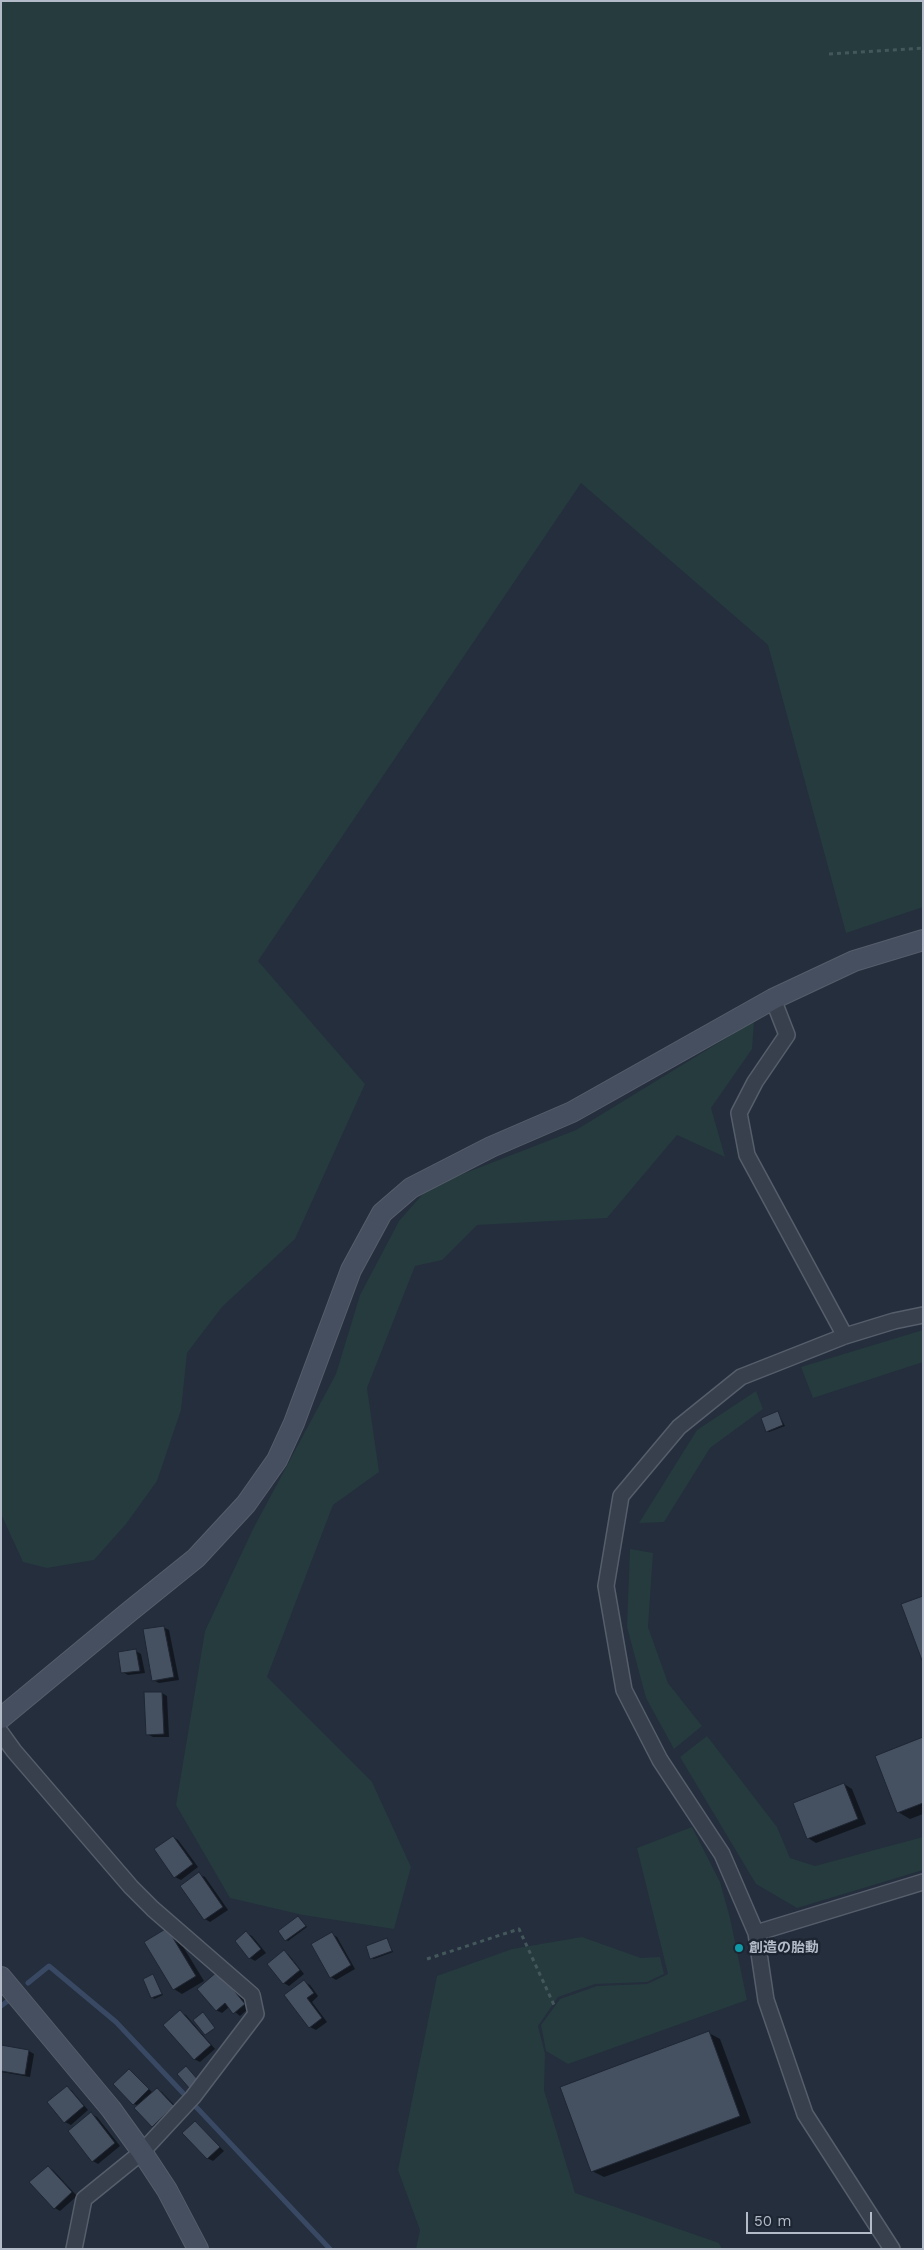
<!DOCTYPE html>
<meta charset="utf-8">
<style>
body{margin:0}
#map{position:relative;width:924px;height:2250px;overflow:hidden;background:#242e3d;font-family:"Work Sans",sans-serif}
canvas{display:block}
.frame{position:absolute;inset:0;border:2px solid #b4bbc8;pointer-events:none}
.scale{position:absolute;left:746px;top:2212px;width:126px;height:22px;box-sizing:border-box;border:2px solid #b4bbc8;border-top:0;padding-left:6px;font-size:15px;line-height:18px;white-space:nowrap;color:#b4bbc8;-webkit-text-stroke:4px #1d2532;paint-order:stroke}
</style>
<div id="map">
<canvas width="924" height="2250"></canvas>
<div class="frame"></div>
<div class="scale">50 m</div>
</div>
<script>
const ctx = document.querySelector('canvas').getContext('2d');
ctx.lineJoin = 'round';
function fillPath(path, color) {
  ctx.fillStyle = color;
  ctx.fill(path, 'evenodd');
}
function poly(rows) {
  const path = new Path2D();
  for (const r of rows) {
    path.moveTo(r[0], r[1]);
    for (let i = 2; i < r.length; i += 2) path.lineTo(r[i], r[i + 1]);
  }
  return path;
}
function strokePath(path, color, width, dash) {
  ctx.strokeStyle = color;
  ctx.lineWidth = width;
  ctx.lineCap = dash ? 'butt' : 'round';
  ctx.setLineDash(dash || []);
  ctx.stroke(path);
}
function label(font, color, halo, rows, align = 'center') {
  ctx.font = font + ' "Work Sans","Noto Sans JP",sans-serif';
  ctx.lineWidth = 5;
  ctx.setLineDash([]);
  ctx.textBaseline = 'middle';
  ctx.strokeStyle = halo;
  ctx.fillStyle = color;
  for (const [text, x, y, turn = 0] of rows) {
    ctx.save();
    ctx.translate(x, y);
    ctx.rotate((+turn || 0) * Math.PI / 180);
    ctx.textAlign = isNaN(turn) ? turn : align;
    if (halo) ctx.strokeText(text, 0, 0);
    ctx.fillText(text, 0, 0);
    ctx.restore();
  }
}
fillPath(poly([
 [1,1,923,1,923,907,846,933,768,645,581,483,258,961,365,1084,295,1239,222,1307,187,1353,181,1410,157,1481,126,1524,94,1560,47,1568,23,1562,1,1514],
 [754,1021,752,1049,711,1108,725,1157,677,1135,607,1218,477,1225,442,1260,415,1266,367,1388,379,1472,333,1505,267,1677,372,1782,411,1867,394,1929,303,1915,230,1898,176,1805,205,1631,253,1529,336,1374,360,1295,399,1221,429,1187,576,1130],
 [923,1330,923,1362,813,1398,801,1367],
 [756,1391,763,1409,710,1448,664,1522,639,1523,697,1430],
 [630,1549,653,1553,648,1627,668,1683,702,1726,674,1749,646,1698,627,1627],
 [707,1736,777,1827,790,1858,815,1866,923,1837,923,1870,797,1908,756,1884,680,1757],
 [692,1827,720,1882,730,1918,747,2000,568,2064,546,2051,541,2025,560,1999,597,1986,647,1984,668,1974,637,1848],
 [582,1937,641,1958,660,1957,664,1974,647,1982,595,1984,558,1997,538,2026,545,2054,544,2090,575,2193,719,2243,722,2249,416,2249,420,2230,398,2170,437,1976,512,1949]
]), '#263b3e');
fillPath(poly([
 [778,1413,785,1426,769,1432,767,1431],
 [163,1627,169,1630,179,1680,159,1683,153,1680],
 [136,1651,141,1654,145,1673,128,1675,123,1672],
 [162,1693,167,1696,169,1737,153,1737,147,1734],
 [923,1739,923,1814,910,1819,898,1812],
 [844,1784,852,1789,866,1824,816,1843,808,1838],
 [173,1837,178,1840,198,1867,181,1880,175,1877],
 [199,1874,205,1877,228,1910,210,1922,205,1919],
 [298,1917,307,1927,288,1941,286,1940],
 [167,1930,176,1935,204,1981,182,1994,174,1989],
 [246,1933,252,1936,266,1953,255,1961,250,1958,236,1941],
 [332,1934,337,1937,355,1969,336,1980,331,1977],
 [387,1940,393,1952,374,1959,371,1958],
 [284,1952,289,1955,304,1974,289,1986,284,1983],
 [153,1976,163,1995,154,1999,152,1997],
 [224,1976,250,2007,240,2016,229,2007,222,2013,216,2010],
 [304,1982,310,1985,318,1996,312,2002,327,2022,316,2030,310,2027,286,1996],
 [180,2012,186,2015,215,2049,200,2062,194,2059],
 [709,2033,720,2039,751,2123,604,2177,592,2171],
 [1,2046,29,2051,34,2054,30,2077,1,2072],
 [129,2070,153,2093,157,2089,162,2092,179,2110,158,2129,153,2126,139,2106,134,2104],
 [67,2087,72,2091,88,2110,71,2125,65,2122],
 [91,2114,97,2117,120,2146,98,2164,93,2161],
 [195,2122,224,2151,213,2161,207,2158],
 [48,2167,53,2170,77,2196,60,2211,55,2208]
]), '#0007');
strokePath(poly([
 [28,1983,49,1966,116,2022,330,2249],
 [1,2006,9,2000]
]), '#394964', 5);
const building = poly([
 [778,1411,783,1425,766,1432,761,1418,778,1411],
 [923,1596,923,1663,901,1604,923,1596],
 [164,1626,174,1677,152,1681,143,1629,164,1626],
 [136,1649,140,1671,121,1673,118,1652,136,1649],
 [144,1692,162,1692,164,1734,146,1735,144,1692],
 [923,1737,923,1803,897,1813,875,1756,923,1737],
 [844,1783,858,1819,807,1839,793,1803,844,1783],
 [173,1836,193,1864,174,1878,154,1849,173,1836],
 [199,1872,223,1907,204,1920,180,1886,199,1872],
 [298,1916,306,1926,285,1941,278,1931,298,1916],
 [167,1928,196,1976,173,1990,144,1942,167,1928],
 [246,1931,261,1949,249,1959,235,1941,246,1931],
 [332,1932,351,1965,330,1978,311,1944,332,1932],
 [387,1938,392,1951,370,1959,366,1946,387,1938],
 [284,1950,300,1970,283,1984,267,1964,284,1950],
 [218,1971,245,2004,233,2014,225,2003,216,2011,197,1989,218,1971],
 [153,1974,162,1994,151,1998,143,1979,153,1974],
 [304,1980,314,1993,307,1998,322,2018,309,2028,284,1995,304,1980],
 [180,2010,211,2045,194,2060,163,2025,180,2010],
 [203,2012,215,2028,205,2035,193,2020,203,2012],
 [709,2031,740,2116,591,2172,560,2087,709,2031],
 [1,2045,29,2050,25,2075,1,2071,1,2045],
 [186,2066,199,2081,190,2089,177,2074,186,2066],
 [129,2069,149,2089,133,2105,113,2084,129,2069],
 [67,2086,84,2106,64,2123,47,2102,67,2086],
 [157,2088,174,2106,152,2127,134,2108,157,2088],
 [91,2112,115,2143,92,2162,68,2131,91,2112],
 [195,2121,220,2147,207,2159,182,2133,195,2121],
 [48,2166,72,2192,54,2209,29,2182,48,2166]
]);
fillPath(building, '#455061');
strokePath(building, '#1f2734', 1);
const street = poly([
 [773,999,787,1035,755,1082,739,1113,747,1155,845,1336],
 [1,1733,14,1751,131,1887,153,1909,252,1995,256,2014,193,2097,142,2152,84,2199,74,2249],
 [756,1933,923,1882],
 [892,2249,805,2114,766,2000,756,1933,722,1854,660,1760,624,1690,606,1586,621,1496,679,1427,741,1377,845,1336,894,1321,923,1315]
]);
const secondary = poly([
 [1,1718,129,1612,196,1558,246,1504,277,1460,294,1423,351,1270,382,1213,411,1188,491,1147,572,1112,773,999,854,961,923,940],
 [1,1977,111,2109,142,2152,167,2190,198,2249]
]);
strokePath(street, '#565e6b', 18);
strokePath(secondary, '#565e6b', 22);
strokePath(poly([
 [829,54,923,48],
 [427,1959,519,1929,554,2005]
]), '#44585b', 3, [4, 4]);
strokePath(street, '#38404d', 15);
strokePath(secondary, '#464f60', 20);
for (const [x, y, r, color] of [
 [739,1948,5,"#0f9aa8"]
]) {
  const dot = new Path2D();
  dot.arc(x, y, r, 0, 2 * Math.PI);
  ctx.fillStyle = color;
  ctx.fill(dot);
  strokePath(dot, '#1d2532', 2);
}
label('bold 14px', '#b4bbc8', '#1d2532', [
 ["創造の胎動",749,1948]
], 'left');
</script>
